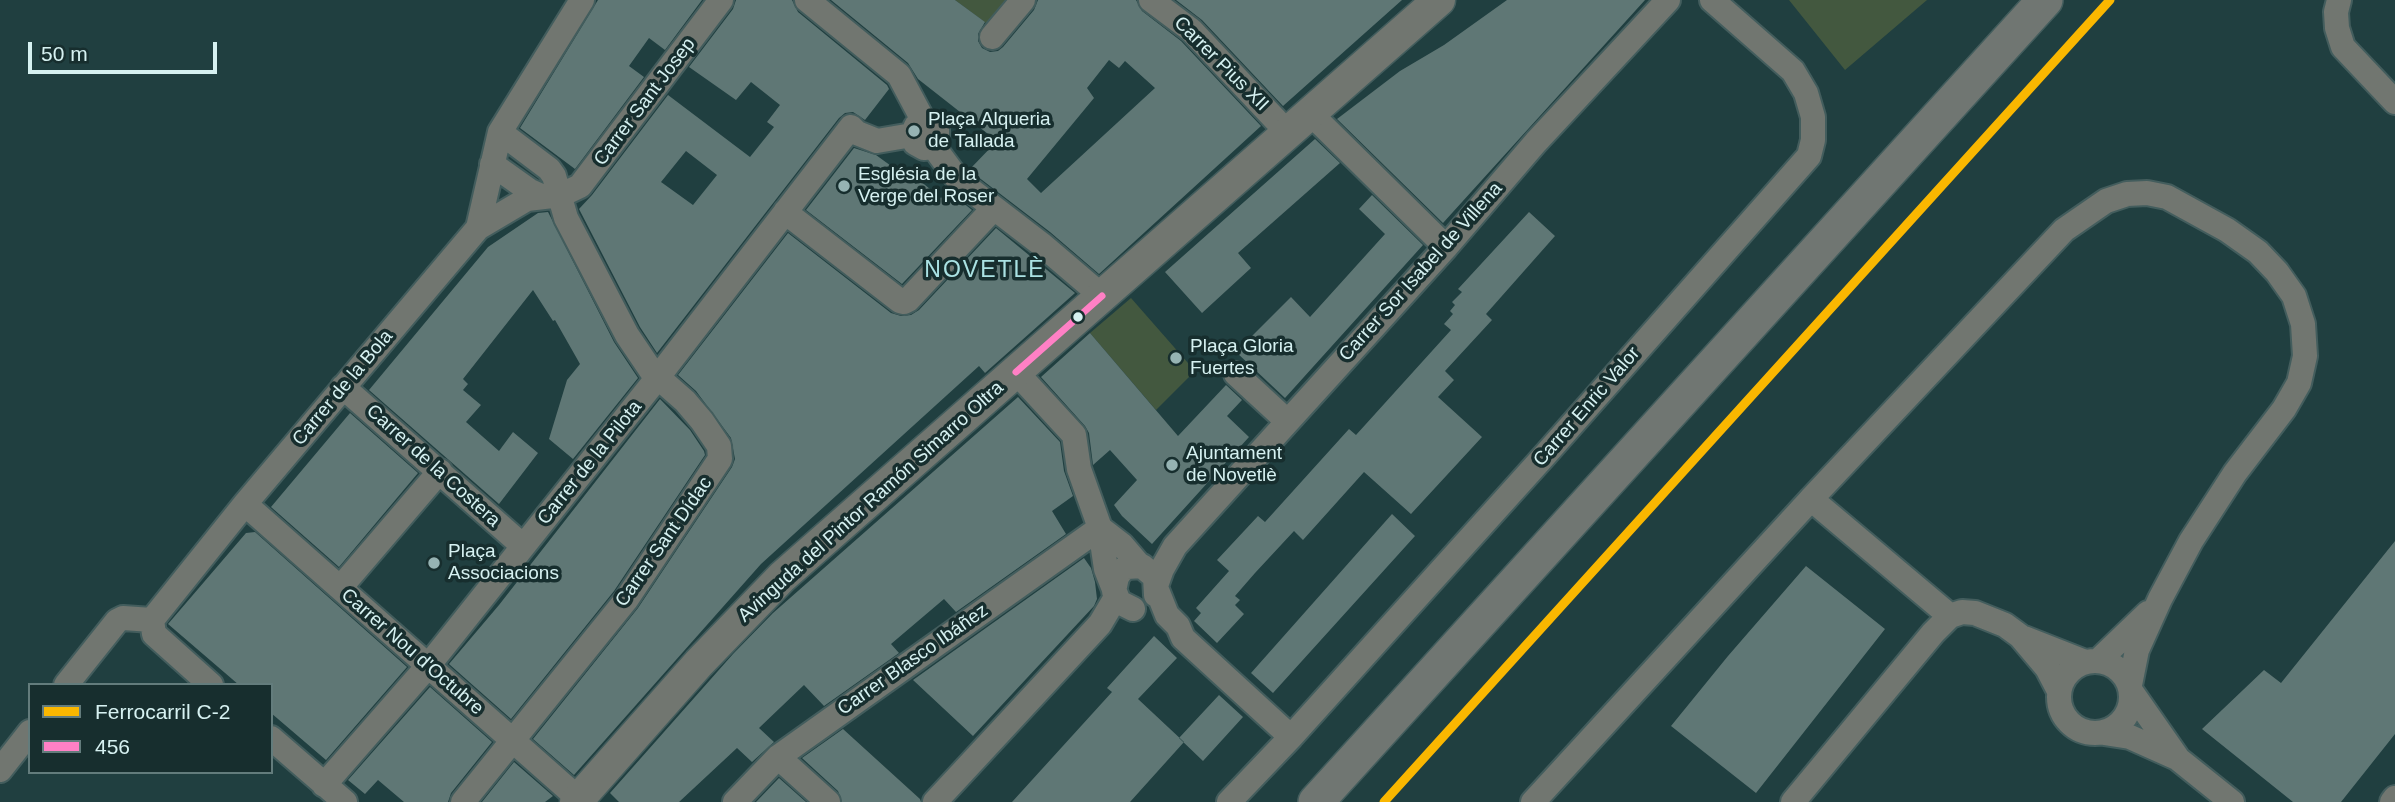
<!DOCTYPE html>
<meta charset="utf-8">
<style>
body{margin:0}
#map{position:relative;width:2395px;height:802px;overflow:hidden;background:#203f40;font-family:Helvetica,sans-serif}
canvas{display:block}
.legend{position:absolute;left:28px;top:683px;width:245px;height:91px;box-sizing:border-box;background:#172e2e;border:2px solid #637c7c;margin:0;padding:9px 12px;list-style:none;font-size:21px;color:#d6f1f1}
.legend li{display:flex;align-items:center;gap:14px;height:35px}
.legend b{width:35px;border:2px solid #637c7c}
.scale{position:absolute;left:28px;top:42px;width:189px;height:32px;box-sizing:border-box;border:4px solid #d6f1f1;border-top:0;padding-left:9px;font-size:21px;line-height:24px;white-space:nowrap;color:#d6f1f1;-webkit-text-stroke:5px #172e2e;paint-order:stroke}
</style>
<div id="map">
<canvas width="2395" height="802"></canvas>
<ul class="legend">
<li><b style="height:9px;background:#fab700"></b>Ferrocarril C-2</li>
<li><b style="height:9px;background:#ff80c5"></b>456</li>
</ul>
<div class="scale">50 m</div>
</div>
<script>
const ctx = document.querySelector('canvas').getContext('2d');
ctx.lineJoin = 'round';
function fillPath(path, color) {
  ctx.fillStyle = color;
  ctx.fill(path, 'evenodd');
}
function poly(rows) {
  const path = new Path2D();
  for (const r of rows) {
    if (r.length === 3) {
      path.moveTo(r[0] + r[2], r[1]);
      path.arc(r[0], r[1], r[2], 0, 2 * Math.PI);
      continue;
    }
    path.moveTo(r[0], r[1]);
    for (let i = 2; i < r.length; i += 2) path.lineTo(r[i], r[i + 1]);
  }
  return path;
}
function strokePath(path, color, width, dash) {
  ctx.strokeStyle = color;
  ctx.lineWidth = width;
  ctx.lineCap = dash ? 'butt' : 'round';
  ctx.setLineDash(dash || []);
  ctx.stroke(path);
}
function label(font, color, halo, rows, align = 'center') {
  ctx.font = font + ' Helvetica,sans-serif';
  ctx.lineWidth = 7;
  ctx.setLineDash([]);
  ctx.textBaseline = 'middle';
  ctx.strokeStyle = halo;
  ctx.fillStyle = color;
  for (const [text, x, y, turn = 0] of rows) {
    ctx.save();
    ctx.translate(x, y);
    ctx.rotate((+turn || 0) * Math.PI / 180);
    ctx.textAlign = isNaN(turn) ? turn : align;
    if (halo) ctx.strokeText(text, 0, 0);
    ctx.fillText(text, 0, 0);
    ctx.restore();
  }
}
fillPath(poly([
 [955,0,1012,0,990,26],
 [1789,0,1927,0,1845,70],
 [1131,298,1195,371,1156,410,1090,333]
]), '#43583f');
fillPath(poly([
 [598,0,702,0,665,50,649,38,629,66,644,77,575,169,520,128],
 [736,0,792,0,798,12,887,85,889,89,865,120,853,112,845,113,839,118,657,353,640,327,579,209,592,195,668,95,750,157,774,127,767,122,780,105,751,82,736,100,689,67,733,9],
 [686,151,717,175,693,205,661,182],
 [831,0,955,0,985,22,978,34,978,41,982,48,990,52,998,51,1003,47,1034,10,1038,0,1136,0,1142,11,1181,41,1261,126,1099,274,1050,232,969,170,997,141,918,79,908,63],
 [1109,60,1119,68,1125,61,1155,88,1041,193,1027,179,1094,98,1087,88],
 [1176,0,1402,0,1283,106,1202,20],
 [1507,0,1645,0,1443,223,1337,119,1400,71,1444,45],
 [1315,139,1340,163,1238,253,1251,268,1202,313,1165,272],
 [854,148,876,155,916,184,919,180,941,198,948,191,972,210,902,284,806,210],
 [1372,195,1423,245,1285,398,1236,352,1291,297,1310,317,1385,234,1359,209],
 [548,212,614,342,638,378,573,459,549,439,567,380,580,364,555,320,553,321,533,290,463,379,468,384,463,390,481,405,466,422,499,451,513,432,538,453,499,504,369,390,488,247,538,213],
 [1529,212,1555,236,1486,314,1492,320,1445,371,1454,380,1438,397,1482,437,1411,514,1364,472,1303,540,1294,531,1255,573,1235,596,1240,600,1235,605,1244,614,1217,643,1194,621,1201,613,1196,608,1229,571,1217,560,1258,516,1265,522,1349,429,1356,435,1451,330,1444,324,1453,314,1450,311,1455,305,1452,302,1462,292,1458,289],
 [996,228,1075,293,985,373,979,366,761,564,574,775,533,739,638,608,732,467,735,459,731,438,696,391,678,375,788,233,891,313,901,316,911,315,919,310],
 [1090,333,1178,436,1226,385,1242,400,1227,416,1249,437,1152,544,1122,516,1114,505,1137,480,1110,450,1093,465,1089,433,1085,426,1041,377],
 [1018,397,1060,442,1064,471,1073,496,1052,511,1066,534,956,612,944,599,891,644,899,653,824,706,804,685,759,728,774,742,752,762,737,748,679,802,619,802,610,793,733,654,773,613],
 [660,399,690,430,704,451,705,455,614,591,511,719,449,664,499,605],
 [350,413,418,473,339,567,271,507],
 [1392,514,1415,536,1273,693,1251,673],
 [255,532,407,667,326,760,271,713,271,685,239,685,168,624,246,533],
 [2395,541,2395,734,2341,802,2293,802,2202,729,2264,670,2281,683],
 [1084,558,1091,568,1095,582,1097,599,1094,606,973,736,913,680],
 [1806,566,1885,629,1756,793,1671,726,1728,656],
 [1154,636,1177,658,1138,699,1184,742,1130,802,1012,802,1112,692,1107,688],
 [430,687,492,742,451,793,448,802,404,802,378,780,365,794,348,780],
 [1219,695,1243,717,1203,761,1179,738],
 [843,729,920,799,921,802,842,802,838,791,802,758],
 [514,762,553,796,545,802,482,802],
 [779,778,806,802,756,802]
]), '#5f7775');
const minor = poly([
 [807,0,899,75,924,122,932,124,937,129,937,141,931,147,924,148,915,143,912,135,916,126,924,122],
 [1151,0,1191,30,1288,133],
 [2339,0,2336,12,2337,28,2343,47,2395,102],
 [992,37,1023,0],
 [1310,113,1446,247],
 [933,146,959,181,1041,244,1102,296],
 [492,164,530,191,541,196],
 [785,212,900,301,904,302,908,300,994,208],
 [478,228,500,132,582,0],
 [1016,372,1074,435,1079,469,1100,528,1106,569,1119,602,1133,609],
 [1236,374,1287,421],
 [343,387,523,546],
 [245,504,579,799],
 [1100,528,1122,545,1140,566],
 [1157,583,1162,569,1175,546,1446,247,1536,142,1668,0],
 [340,588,440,471],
 [1157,590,1167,615,1178,626,1183,638,1291,737],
 [1114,591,1117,577,1121,571,1127,567,1142,566,1155,577,1156,595],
 [1950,616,1811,499,2064,230,2106,201,2127,194,2147,193,2167,197,2227,230,2258,252,2277,272,2294,296,2303,324,2305,356,2299,383,2284,409,2235,473,2191,541,2160,599,2137,650,2130,685],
 [152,620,245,504,478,228,527,199,561,195,580,186,721,0],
 [152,620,154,634,211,685],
 [2024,638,2085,662],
 [2095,697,36],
 [2098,661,2148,613],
 [66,685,117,621,123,618,152,620],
 [2131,691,2177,757],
 [2104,733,2130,737,2177,758,2232,802],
 [271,738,345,802],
 [778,757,828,802],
 [0,770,30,732],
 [324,785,428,666,658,377,851,127,857,133,877,141,912,135],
 [463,802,626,600,720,459,719,446,702,421,685,401,652,372,627,335,566,218,554,176,549,169,500,132],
 [735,802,778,757,1100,528],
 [935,802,1100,624,1116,597],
 [1229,802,1291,737,1546,454,1809,156,1813,140,1813,117,1806,93,1793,71,1712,0],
 [1533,802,1811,499],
 [1793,802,1933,633,1950,616,1962,612,1975,613,2005,625,2020,636,2047,668,2059,691],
 [2392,802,2395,798]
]);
const tertiary = poly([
 [576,802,699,663,782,577,1439,0]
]);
const secondary = poly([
 [1316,802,2045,0]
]);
strokePath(minor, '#435d5d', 28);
strokePath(tertiary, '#435d5d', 35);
strokePath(secondary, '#435d5d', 38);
strokePath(minor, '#717670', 24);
strokePath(tertiary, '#717670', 32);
strokePath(secondary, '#707672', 35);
strokePath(poly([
 [1016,372,1102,296]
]), '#ff80c5', 7);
strokePath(poly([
 [1384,802,2110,0]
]), '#fab700', 9);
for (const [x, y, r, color] of [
 [914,131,7,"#96b3b3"],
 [844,186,7,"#96b3b3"],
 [1078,317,6,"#d6f1f1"],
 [1176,358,7,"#96b3b3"],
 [1172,465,7,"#96b3b3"],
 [434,563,7,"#96b3b3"]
]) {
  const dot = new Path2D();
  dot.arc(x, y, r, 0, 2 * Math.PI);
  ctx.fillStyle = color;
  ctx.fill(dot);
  strokePath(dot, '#172e2e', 2.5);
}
label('19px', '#d6f1f1', '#172e2e', [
 ["Carrer Pius XII",1221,64,45],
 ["Carrer Sant Josep",645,102,-53],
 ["Carrer Sor Isabel de Villena",1421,272,-48],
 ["Carrer de la Bola",343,388,-50],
 ["Carrer Enric Valor",1587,407,-49],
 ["Carrer de la Pilota",590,463,-51],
 ["Carrer de la Costera",433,466,42],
 ["Avinguda del Pintor Ramón Simarro Oltra",871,502,-42],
 ["Carrer Sant Dídac",664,542,-55],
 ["Carrer Nou d'Octubre",412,652,41],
 ["Carrer Blasco Ibáñez",913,660,-35]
]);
label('19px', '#d6f1f1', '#172e2e', [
 ["Plaça Alqueria",928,120],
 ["de Tallada",928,142],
 ["Església de la",858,175],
 ["Verge del Roser",858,197],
 ["Plaça Gloria",1190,347],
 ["Fuertes",1190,369],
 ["Ajuntament",1186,454],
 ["de Novetlè",1186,476],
 ["Plaça",448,552],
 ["Associacions",448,574]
], 'left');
ctx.letterSpacing = '2px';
label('23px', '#aae2e3', '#172e2e', [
 ["NOVETLÈ",985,271]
]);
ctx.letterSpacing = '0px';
</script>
